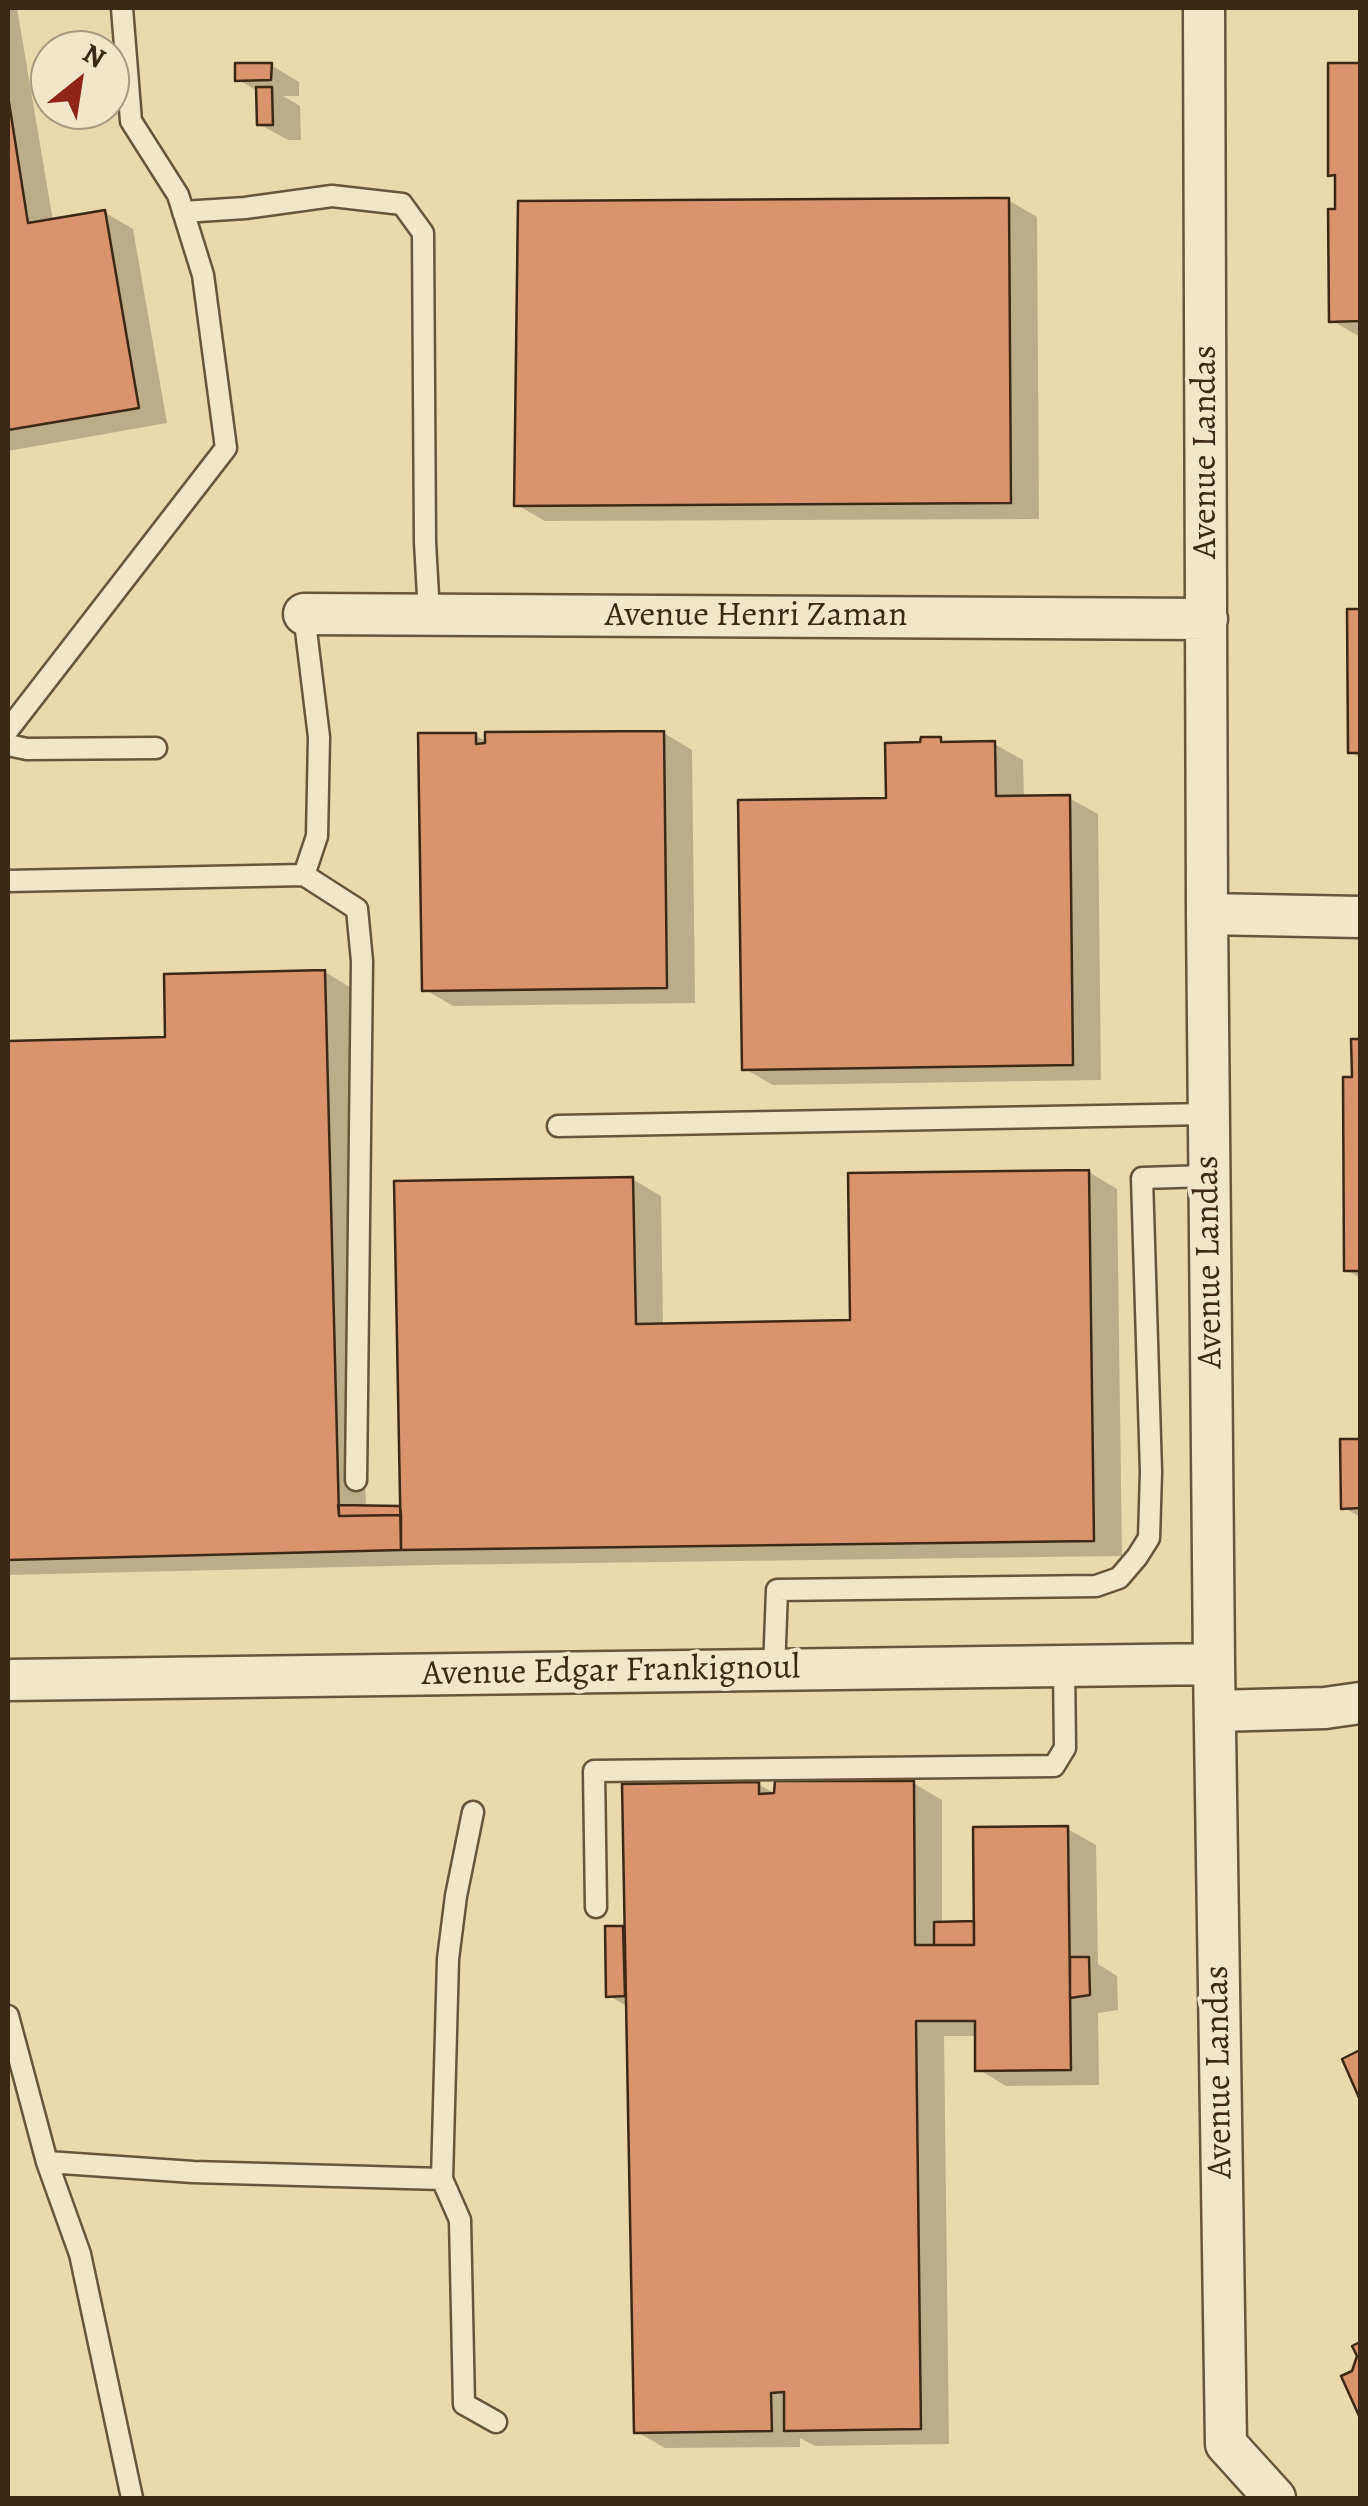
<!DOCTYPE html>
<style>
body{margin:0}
#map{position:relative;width:1368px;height:2506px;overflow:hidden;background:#ead9ac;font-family:Alegreya,serif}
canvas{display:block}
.frame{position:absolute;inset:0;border:10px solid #3b2916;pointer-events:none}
.north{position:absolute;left:30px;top:30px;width:100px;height:100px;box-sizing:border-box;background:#f1e6c9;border:2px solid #a89a81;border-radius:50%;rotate:30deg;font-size:28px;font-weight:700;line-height:40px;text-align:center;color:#3b2916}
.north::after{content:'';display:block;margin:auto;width:35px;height:45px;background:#8f2418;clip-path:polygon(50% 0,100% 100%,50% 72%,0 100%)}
</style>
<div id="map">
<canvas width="1368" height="2506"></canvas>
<div class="frame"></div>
<div class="north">N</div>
</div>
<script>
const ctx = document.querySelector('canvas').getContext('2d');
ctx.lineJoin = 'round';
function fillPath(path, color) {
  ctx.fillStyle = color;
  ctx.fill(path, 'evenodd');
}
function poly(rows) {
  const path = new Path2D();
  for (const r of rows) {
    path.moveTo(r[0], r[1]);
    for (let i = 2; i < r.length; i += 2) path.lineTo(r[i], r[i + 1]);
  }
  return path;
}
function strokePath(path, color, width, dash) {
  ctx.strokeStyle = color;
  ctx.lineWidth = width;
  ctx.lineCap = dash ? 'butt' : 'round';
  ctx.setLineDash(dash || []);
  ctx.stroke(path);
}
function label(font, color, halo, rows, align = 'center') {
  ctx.font = font + ' Alegreya,serif';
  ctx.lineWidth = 8;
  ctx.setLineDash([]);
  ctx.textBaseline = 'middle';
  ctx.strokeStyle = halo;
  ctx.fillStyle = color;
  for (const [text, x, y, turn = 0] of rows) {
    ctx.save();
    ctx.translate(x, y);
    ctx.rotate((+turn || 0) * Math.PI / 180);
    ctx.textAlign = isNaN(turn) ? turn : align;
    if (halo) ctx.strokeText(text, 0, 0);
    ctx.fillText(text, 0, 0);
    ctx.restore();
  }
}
fillPath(poly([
 [8,8,17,8,53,221,104,212,133,229,167,423,8,451],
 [271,65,299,82,299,96,283,96,300,106,301,140,288,140,259,124,259,92,237,79],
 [1330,66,1360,66,1360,337,1331,320,1338,211,1338,178,1331,174],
 [1008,200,1037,217,1039,519,545,521,517,505],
 [1350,611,1360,611,1360,758,1350,752],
 [664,733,692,750,695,1003,453,1006,424,989,475,735,487,742],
 [940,740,948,744,994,744,1023,760,1024,798,1069,798,1098,814,1101,1080,773,1085,745,1069,889,800],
 [325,972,353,989,366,1508,403,1509,632,1179,661,1196,663,1326,853,1323,1089,1172,1117,1189,1122,1556,431,1565,8,1575,8,1044,168,1040],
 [1354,1041,1360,1041,1360,1278,1347,1270],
 [1343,1441,1360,1442,1360,1517,1343,1507],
 [913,1783,942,1800,942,1924,976,1923,1068,1829,1096,1845,1098,1964,1117,1976,1118,2010,1098,2013,1099,2085,1006,2086,978,2069,978,2036,944,2036,949,2444,815,2446,800,2438,800,2447,665,2448,637,2432,628,2007,608,1995,608,1929,626,1929,758,1784,777,1795]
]), '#0003');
const building = poly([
 [235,63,272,63,271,80,235,81,235,63],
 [1328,63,1360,63,1360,321,1329,322,1328,209,1335,209,1335,175,1328,176,1328,63],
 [256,87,272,87,273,125,257,125,256,87],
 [8,96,28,223,105,210,139,408,8,430,8,96],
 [987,198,1009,198,1011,503,514,506,518,201,987,198],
 [1347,609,1360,609,1360,753,1348,753,1347,609],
 [664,731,667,988,422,991,418,733,476,733,476,744,485,743,485,732,664,731],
 [921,737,941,737,941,742,995,741,996,796,1070,795,1073,1065,742,1070,738,800,886,798,885,743,920,742,921,737],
 [325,970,339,1516,401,1515,401,1550,8,1560,8,1041,165,1037,164,974,325,970],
 [1351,1039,1360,1039,1360,1271,1344,1271,1343,1077,1352,1077,1351,1039],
 [1089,1170,1094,1541,401,1550,394,1181,633,1177,636,1324,850,1320,848,1173,1089,1170],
 [1340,1439,1360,1439,1360,1508,1341,1509,1340,1439],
 [338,1505,400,1506,401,1515,339,1516,338,1505],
 [775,1781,914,1781,915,1945,974,1945,973,1827,1068,1826,1071,2070,975,2071,975,2021,916,2021,921,2429,784,2431,784,2392,771,2393,772,2431,634,2433,622,1784,759,1782,759,1794,774,1793,775,1781],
 [974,1921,974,1945,934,1945,934,1922,974,1921],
 [605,1926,623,1926,625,1996,606,1997,605,1926],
 [1070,1957,1089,1957,1090,1995,1070,1998,1070,1957],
 [1360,2050,1360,2100,1342,2059,1360,2050],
 [1360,2342,1360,2418,1341,2376,1352,2371,1357,2356,1352,2346,1360,2342]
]);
fillPath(building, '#d9936d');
strokePath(building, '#3b2916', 2.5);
const lane = poly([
 [183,212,245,208,332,196,402,204,423,233,425,542,429,614],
 [8,730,226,448,203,275,178,195,131,121,122,8],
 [8,745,27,749,156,748],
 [304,875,357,909,362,961,356,1480],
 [8,881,304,875,317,836,319,737,304,614],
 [558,1126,1208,1114],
 [774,1670,777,1590,1096,1586,1119,1578,1137,1557,1149,1538,1151,1472,1142,1178,1209,1176],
 [596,1907,594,1771,1054,1766,1065,1748,1064,1666],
 [8,2016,47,2162,80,2254,132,2498],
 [47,2162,193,2172,442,2179,448,1959,456,1896,473,1812],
 [442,2179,460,2220,464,2404,496,2422]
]);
const street = poly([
 [1204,8,1207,914,1214,1664,1226,2444,1275,2498],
 [304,614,1207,619],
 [1207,914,1360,917],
 [8,1680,1214,1664],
 [1215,1711,1325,1708,1360,1703]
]);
strokePath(lane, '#67553c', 25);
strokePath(street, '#67553c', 45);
strokePath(lane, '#f1e6c9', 20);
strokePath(street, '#f1e6c9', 40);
label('35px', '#3b2916', '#f1e6c9', [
 ["Avenue Landas",1206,452,-90],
 ["Avenue Henri Zaman",756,616],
 ["Avenue Landas",1210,1262,-91],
 ["Avenue Edgar Frankignoul",611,1672,-1],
 ["Avenue Landas",1220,2072,-91]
]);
</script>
